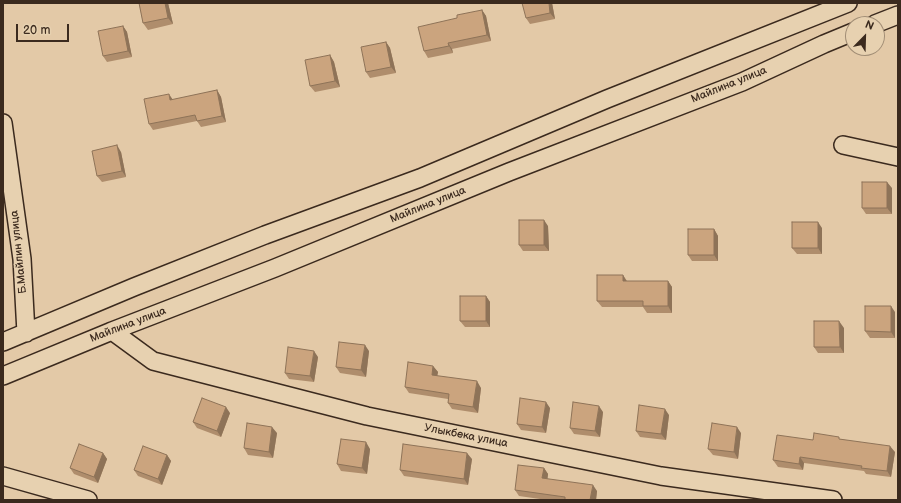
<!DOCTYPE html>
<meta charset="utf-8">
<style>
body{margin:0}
#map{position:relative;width:901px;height:503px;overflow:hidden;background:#e3c9a7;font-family:"Balsamiq Sans",sans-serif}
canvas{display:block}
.frame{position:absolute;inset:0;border:4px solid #3b2a1e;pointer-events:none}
.north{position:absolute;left:845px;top:16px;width:40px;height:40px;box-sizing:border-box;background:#e7d1b0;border:1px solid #a28e76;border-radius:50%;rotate:23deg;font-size:11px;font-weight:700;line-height:16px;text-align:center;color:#3b2a1e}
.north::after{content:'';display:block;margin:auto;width:14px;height:18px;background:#3b2a1e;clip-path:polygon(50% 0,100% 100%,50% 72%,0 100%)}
.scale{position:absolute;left:16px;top:24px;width:53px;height:18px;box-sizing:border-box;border:2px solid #3b2a1e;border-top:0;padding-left:5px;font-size:12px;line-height:14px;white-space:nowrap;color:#3b2a1e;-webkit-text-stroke:3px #e7d1b0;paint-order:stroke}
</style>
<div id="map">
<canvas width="901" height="503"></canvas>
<div class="frame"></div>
<div class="north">N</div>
<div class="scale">20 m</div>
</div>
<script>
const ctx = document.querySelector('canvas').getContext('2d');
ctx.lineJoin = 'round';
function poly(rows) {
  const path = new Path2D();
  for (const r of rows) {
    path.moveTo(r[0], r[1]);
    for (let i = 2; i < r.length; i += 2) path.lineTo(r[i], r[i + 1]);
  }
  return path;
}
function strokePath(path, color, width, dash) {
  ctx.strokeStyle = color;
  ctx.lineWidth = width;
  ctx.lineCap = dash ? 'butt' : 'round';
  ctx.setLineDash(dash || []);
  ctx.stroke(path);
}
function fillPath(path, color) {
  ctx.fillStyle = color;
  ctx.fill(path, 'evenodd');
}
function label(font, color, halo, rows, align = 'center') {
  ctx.font = font + ' "Balsamiq Sans",sans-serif';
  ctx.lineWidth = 3.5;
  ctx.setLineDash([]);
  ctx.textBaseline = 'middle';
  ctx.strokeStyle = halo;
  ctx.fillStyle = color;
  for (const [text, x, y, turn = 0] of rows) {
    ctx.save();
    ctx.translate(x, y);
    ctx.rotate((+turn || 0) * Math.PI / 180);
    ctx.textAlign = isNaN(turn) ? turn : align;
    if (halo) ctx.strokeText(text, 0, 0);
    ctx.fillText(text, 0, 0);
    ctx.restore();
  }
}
const minor = poly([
 [875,24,898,15],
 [3,123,22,259,26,333],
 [843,145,898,157],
 [112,331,153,361,367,416,661,476,833,500],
 [3,342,134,287,265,235,420,178,607,99,848,3],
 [3,376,112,331,275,268,509,172,742,82,824,44,853,32],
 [3,476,88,500]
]);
strokePath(minor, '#3b2a1e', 20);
strokePath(minor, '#e7d1b0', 17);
fillPath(poly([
 [139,3,168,3,173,24,148,30,143,23],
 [552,3,555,19,530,24,526,18],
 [482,10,486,16,491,41,452,49,453,53,428,58,424,51,457,18],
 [123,26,127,32,132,57,107,62,103,56],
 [386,42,390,48,396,73,370,78,366,72],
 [330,55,334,62,340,87,315,92,310,86],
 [217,90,221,97,226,122,201,127,197,121,153,130,149,124,173,100],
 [121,152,126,177,102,182,97,176],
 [892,188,892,214,866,214,862,208],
 [548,226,549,251,523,251,519,245],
 [822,228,822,254,797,254,792,248],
 [714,229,718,236,718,261,692,261,688,255],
 [623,275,627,281,668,281,672,287,672,313,647,313,643,307,602,307,597,301],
 [486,296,490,302,490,327,465,327,460,321],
 [895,312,895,338,870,338,865,331],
 [844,328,844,353,818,353,814,347],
 [369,351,366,377,340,373,336,367],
 [318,357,314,382,289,379,285,373],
 [433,366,438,372,437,376,481,388,478,413,452,409,448,403,448,399,409,393,405,387],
 [550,408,546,433,521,430,517,424],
 [603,412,600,437,574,434,570,428],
 [230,413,221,437,197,428,193,422],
 [669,415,666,440,640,437,636,431],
 [277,433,273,458,248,455,244,448],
 [741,433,738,459,713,455,708,449],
 [841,439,895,452,891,477,866,474,864,471,804,463,803,470,778,467,773,460,813,440],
 [370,449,367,474,341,471,337,464],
 [103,453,107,459,98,483,74,474,70,468],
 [167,455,171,461,162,485,138,476,134,470],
 [472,459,468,485,404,476,400,470],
 [544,468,548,474,547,479,597,491,596,500,547,500,519,496,515,490]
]), '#af8d6c');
fillPath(poly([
 [165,3,168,3,173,24,168,18],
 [549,3,552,3,555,19,550,13],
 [482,10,486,16,491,41,487,35],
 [123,26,127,32,132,57,128,51],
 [386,42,390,48,396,73,391,67],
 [448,43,452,49,453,53,449,46],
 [330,55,334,62,340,87,335,81],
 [217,90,221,97,226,122,222,116],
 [169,94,173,100,170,100],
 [117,145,121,152,126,177,122,171],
 [887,182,892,188,892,214,887,208],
 [544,220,548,226,549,251,544,245],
 [818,222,822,228,822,254,818,248],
 [714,229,718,236,718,261,714,255],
 [623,275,627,282,623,281],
 [668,281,672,287,672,313,668,306],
 [486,296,490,302,490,327,486,321],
 [891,306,895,312,895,338,891,332],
 [839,321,844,328,844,353,840,347],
 [365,345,369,351,366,377,361,370],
 [314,351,318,357,314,382,310,376],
 [433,366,438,372,436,382,432,375],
 [477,381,481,388,478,413,473,407],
 [546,402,550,408,546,433,542,427],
 [599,406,603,412,600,437,595,431],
 [226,407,230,413,221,437,217,431],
 [665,409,669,415,666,440,661,434],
 [272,427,277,433,273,458,269,452],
 [737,427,741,433,738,459,734,452],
 [366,442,370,449,367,474,362,468],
 [890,446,895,452,891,477,887,471],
 [103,453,107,459,98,483,94,477],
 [467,453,472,459,468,485,464,479],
 [167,455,171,461,162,485,158,479],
 [800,457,804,463,803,470,799,464],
 [544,468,548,474,547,484,542,478],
 [593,485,597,491,596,500,590,500]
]), '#8e7358');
const building = poly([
 [139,3,165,3,168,18,143,23,139,3],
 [522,3,549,3,550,13,526,18,522,3],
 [482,10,487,35,448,43,449,46,424,51,418,27,457,18,457,15,482,10],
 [123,26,128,51,103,56,98,31,123,26],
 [386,42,391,67,366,72,361,47,386,42],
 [330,55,335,81,310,86,305,60,330,55],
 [217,90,222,116,197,121,195,115,149,124,144,99,169,94,170,100,217,90],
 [117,145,122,171,97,176,92,151,117,145],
 [862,182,887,182,887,208,862,208,862,182],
 [519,220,544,220,544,245,519,245,519,220],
 [792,222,818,222,818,248,792,248,792,222],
 [688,229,714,229,714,255,688,255,688,229],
 [597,275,623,275,623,281,668,281,668,306,643,306,643,301,597,301,597,275],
 [460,296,486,296,486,321,460,321,460,296],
 [865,306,891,306,891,332,865,331,865,306],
 [814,321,839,321,840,347,814,347,814,321],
 [339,342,365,345,361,370,336,367,339,342],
 [288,347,314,351,310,376,285,373,288,347],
 [408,362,433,366,432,375,477,381,473,407,448,403,449,394,405,387,408,362],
 [202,398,226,407,217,431,193,422,202,398],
 [520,398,546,402,542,427,517,424,520,398],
 [573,402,599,406,595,431,570,428,573,402],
 [639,405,665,409,661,434,636,431,639,405],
 [247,423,272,427,269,452,244,448,247,423],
 [712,423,737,427,734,452,708,449,712,423],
 [814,433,839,437,839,439,890,446,887,471,861,468,862,466,800,457,799,464,773,460,777,435,813,440,814,433],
 [341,439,366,442,362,468,337,464,341,439],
 [79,444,103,453,94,477,70,468,79,444],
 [403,444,467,453,464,479,400,470,403,444],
 [143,446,167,455,158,479,134,470,143,446],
 [518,465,544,468,542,478,593,485,590,500,565,500,565,497,515,490,518,465]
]);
fillPath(building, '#cba47e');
strokePath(building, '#8e7358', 1);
label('11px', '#3b2a1e', '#e7d1b0', [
 ["Майлина улица",729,85,-22],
 ["Майлина улица",428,205,-22],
 ["Б.Майлин улица",19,252,-96],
 ["Майлина улица",128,325,-21],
 ["Улыкбека улица",466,436,11]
]);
</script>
